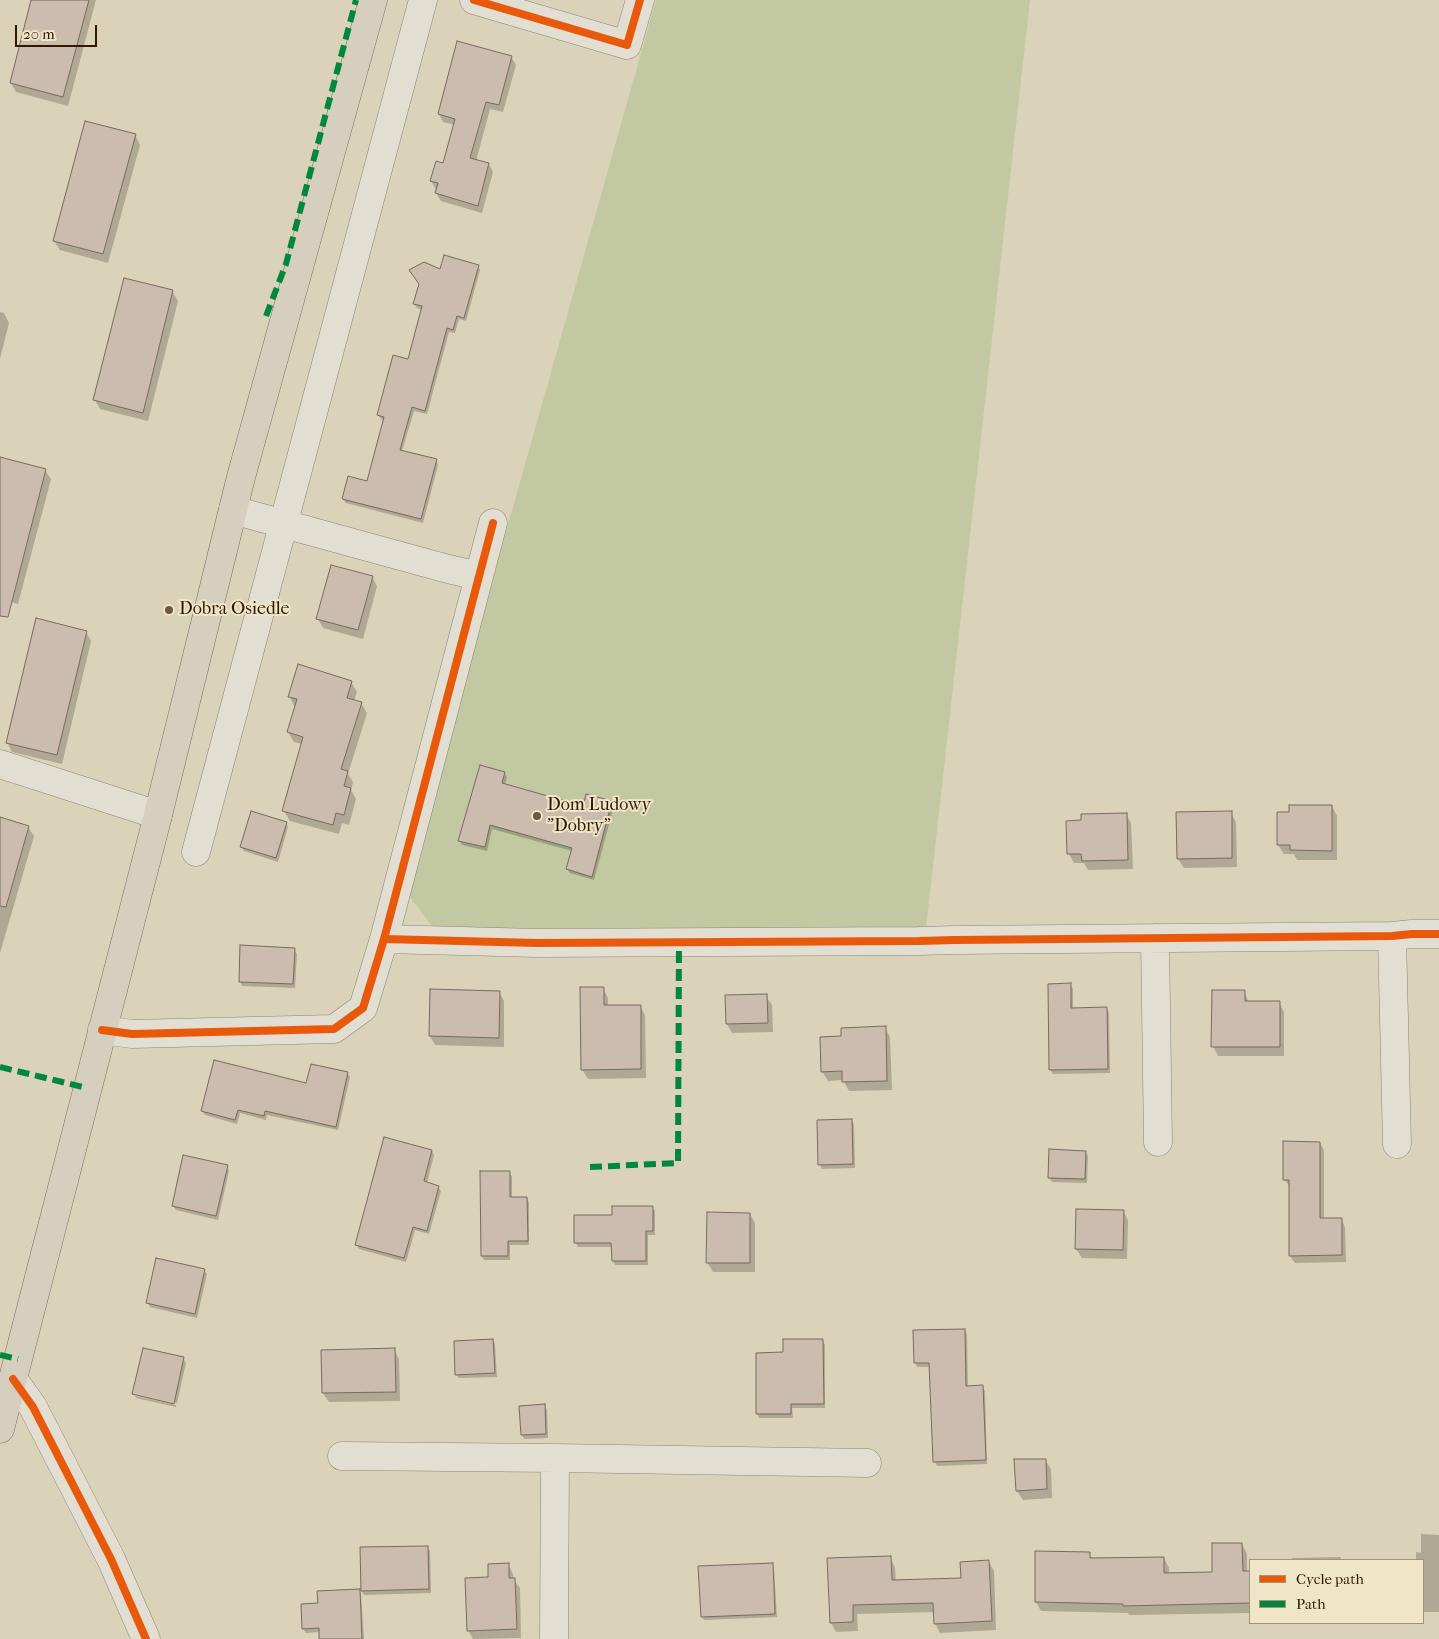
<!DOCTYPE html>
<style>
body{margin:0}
#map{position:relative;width:1439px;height:1639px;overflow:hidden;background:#dad2b9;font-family:"IM FELL French Canon",serif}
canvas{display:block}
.legend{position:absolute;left:1249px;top:1559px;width:175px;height:65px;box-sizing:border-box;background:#efe6c9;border:1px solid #a49479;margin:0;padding:6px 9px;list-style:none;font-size:15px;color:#331800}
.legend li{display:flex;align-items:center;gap:10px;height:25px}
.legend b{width:25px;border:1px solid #a49479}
.scale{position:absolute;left:15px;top:25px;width:82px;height:22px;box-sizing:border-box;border:2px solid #331800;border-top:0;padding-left:6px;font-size:15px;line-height:18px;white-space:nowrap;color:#331800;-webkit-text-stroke:4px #efe6c9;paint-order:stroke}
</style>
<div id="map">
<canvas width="1439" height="1639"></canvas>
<ul class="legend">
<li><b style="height:6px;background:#e8590c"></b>Cycle path</li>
<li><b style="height:6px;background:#00873e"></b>Path</li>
</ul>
<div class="scale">20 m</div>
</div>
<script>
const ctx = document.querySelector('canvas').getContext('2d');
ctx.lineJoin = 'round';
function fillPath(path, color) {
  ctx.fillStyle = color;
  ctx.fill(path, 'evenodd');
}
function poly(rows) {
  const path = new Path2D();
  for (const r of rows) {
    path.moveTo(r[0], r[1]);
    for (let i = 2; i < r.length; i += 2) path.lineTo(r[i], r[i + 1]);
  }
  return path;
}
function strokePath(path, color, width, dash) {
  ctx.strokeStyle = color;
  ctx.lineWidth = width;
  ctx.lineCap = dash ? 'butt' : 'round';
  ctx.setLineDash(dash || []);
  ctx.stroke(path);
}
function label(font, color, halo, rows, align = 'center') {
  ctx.font = font + ' "IM FELL French Canon",serif';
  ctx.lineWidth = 4;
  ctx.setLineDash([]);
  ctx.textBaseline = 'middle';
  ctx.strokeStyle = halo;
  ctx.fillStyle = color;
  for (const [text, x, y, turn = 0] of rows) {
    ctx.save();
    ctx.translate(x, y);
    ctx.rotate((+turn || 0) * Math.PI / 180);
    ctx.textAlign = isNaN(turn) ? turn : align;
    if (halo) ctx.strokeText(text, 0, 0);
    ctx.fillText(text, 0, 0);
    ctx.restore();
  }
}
fillPath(poly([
 [656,0,1030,0,926,928,434,929,407,893,502,546]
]), '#c2c8a1');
fillPath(poly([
 [33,0,96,0,68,106,16,92,11,83],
 [511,57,516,65,503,112,490,109,476,161,489,164,493,172,482,213,441,201,436,193,437,189,435,188,431,181,444,164,455,125,443,122,439,114],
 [135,135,140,145,108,263,60,250,54,241],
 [478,266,480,270,466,321,459,319,455,333,449,332,427,414,414,411,402,451,436,460,438,465,423,523,346,503,343,499,368,482,384,420,381,419,378,415,409,361,422,310,417,308,414,304,441,271],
 [172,291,178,301,148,421,100,409,95,400],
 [0,312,4,313,9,323,0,359],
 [0,458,45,470,51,479,18,604,0,599],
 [372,577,377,586,363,639,323,628,318,619],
 [86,632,91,641,62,764,12,752,7,742],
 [351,682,357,692,354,701,361,703,367,713,348,774,353,782,351,790,356,799,349,825,342,823,339,834,290,821,284,811,302,744,294,742,288,732,295,707,289,696],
 [504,773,507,777,505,785,584,807,611,802,614,806,594,880,570,873,567,869,572,851,492,829,487,851,462,845,460,841],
 [1332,806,1337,816,1337,860,1297,860,1294,854,1284,854,1278,845,1291,813],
 [1231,813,1236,822,1237,867,1184,868,1178,859],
 [1126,814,1131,823,1133,869,1088,870,1084,863,1074,863,1069,854],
 [0,818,28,827,34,836,0,953],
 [286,823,288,827,278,862,244,851,241,847],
 [294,949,297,954,295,988,242,986,240,981],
 [1070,984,1073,989,1073,1009,1107,1009,1109,1013,1110,1073,1053,1074,1050,1069],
 [603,988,608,998,608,1006,640,1006,645,1015,646,1078,588,1079,582,1069],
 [1244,991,1249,1003,1279,1003,1284,1012,1284,1056,1218,1056,1213,1046],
 [499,992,504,1001,504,1047,435,1045,430,1036],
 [766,996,772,1005,773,1032,732,1033,727,1024],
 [885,1028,890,1037,892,1090,849,1091,843,1080,828,1081,822,1071,842,1038],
 [347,1073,350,1077,338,1130,267,1115,266,1120,240,1113,237,1124,205,1115,202,1111,307,1085],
 [852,1121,854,1125,855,1168,822,1169,820,1165],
 [1320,1143,1324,1150,1324,1219,1341,1219,1345,1227,1346,1262,1295,1263,1290,1256,1290,1187,1285,1180],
 [432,1151,434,1155,427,1183,438,1187,441,1191,429,1234,415,1230,406,1262,359,1249,357,1245],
 [1085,1152,1088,1156,1087,1183,1052,1182,1049,1177],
 [227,1166,229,1171,218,1220,176,1210,173,1206],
 [509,1172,512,1177,512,1199,527,1198,529,1203,529,1245,510,1245,510,1260,484,1260,482,1256],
 [652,1207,655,1211,655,1235,648,1235,648,1265,615,1265,613,1261,613,1247,578,1247,576,1243],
 [1077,1210,1123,1211,1128,1220,1127,1259,1082,1258,1076,1249],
 [750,1214,755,1223,755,1272,713,1272,707,1262],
 [204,1270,207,1274,197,1318,150,1307,148,1303],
 [965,1330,967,1335,968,1387,982,1386,985,1391,987,1464,937,1466,935,1462,930,1367,917,1367,915,1362],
 [493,1340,495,1344,497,1377,459,1378,456,1374],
 [823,1341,825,1345,825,1408,792,1408,793,1418,759,1418,757,1413,784,1354],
 [394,1350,399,1359,400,1401,329,1402,323,1393],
 [183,1358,186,1363,177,1403,135,1393,135,1396,176,1405,176,1407,136,1398,134,1394],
 [544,1405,547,1410,548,1438,524,1439,522,1435],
 [1045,1460,1051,1469,1052,1498,1023,1500,1017,1491,1016,1461],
 [1421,1534,1439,1535,1439,1612,1423,1612,1423,1560,1416,1560,1416,1552,1421,1553],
 [1242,1544,1247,1554,1247,1572,1250,1572,1250,1613,1129,1615,1128,1613,1041,1611,1036,1602,1037,1552,1089,1553,1092,1559,1164,1558,1169,1568,1169,1574,1213,1574],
 [427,1547,430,1551,431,1593,364,1595,362,1591],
 [1340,1557,1342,1560,1292,1560,1292,1558],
 [890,1558,895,1567,896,1582,962,1579,989,1562,994,1571,996,1630,940,1633,935,1623,934,1612,857,1614,858,1631,836,1632,831,1623],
 [508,1564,513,1574,513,1579,520,1588,521,1638,473,1639,468,1630,490,1578],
 [772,1564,774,1568,777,1617,704,1620,702,1616],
 [359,1590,361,1594,364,1639,321,1639,320,1632,306,1633,303,1629,319,1605]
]), '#0003');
const building = poly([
 [31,0,89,0,63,97,10,83,31,0],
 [457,41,512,56,499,105,486,102,470,158,489,163,478,206,435,193,438,183,430,181,436,161,443,163,455,119,438,114,457,41],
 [85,121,136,134,103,254,53,241,85,121],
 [444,255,479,265,464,318,457,316,453,330,447,328,425,411,412,407,400,450,437,459,421,519,342,499,348,476,367,481,384,417,377,415,393,355,408,359,422,306,413,304,419,284,409,270,424,262,440,269,444,255],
 [124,278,173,290,143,413,93,400,124,278],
 [0,457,46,469,8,617,0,616,0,457],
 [331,565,373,576,358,630,316,619,331,565],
 [36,618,87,631,57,755,6,743,36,618],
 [298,664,352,681,347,698,362,702,341,769,348,771,344,786,351,788,344,815,336,813,333,825,282,811,303,737,287,732,297,699,288,697,298,664],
 [480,765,505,772,502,783,583,806,586,794,612,801,592,877,566,869,572,848,490,825,485,847,458,841,480,765],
 [1289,805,1332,805,1332,851,1290,850,1290,845,1277,845,1277,812,1289,812,1289,805],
 [251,811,287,822,276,858,240,847,251,811],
 [1232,811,1232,858,1177,859,1176,812,1232,811],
 [1127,813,1128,860,1082,861,1081,854,1067,854,1066,821,1081,820,1081,814,1127,813],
 [0,817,29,826,6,907,0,906,0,817],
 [240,945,295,948,293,984,239,982,240,945],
 [1071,983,1071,1008,1107,1007,1108,1069,1049,1070,1048,984,1071,983],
 [580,987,604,987,604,1005,641,1005,641,1069,581,1070,580,987],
 [430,989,500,991,499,1038,429,1036,430,989],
 [1212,990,1245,990,1245,1001,1280,1001,1280,1047,1211,1047,1212,990],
 [767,994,768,1023,726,1024,725,995,767,994],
 [886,1026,887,1081,842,1082,842,1071,821,1072,820,1037,841,1036,841,1028,886,1026],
 [214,1060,306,1083,311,1064,348,1072,336,1127,265,1111,264,1116,238,1110,235,1120,201,1111,214,1060],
 [852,1119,853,1164,818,1165,817,1120,852,1119],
 [384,1137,432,1150,424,1181,439,1186,427,1231,413,1227,404,1258,355,1245,384,1137],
 [1283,1141,1320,1142,1320,1218,1342,1218,1342,1255,1289,1256,1289,1180,1283,1180,1283,1141],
 [1049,1149,1086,1151,1085,1179,1048,1178,1049,1149],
 [183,1155,228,1165,216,1216,172,1206,183,1155],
 [480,1171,510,1171,510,1197,527,1197,528,1241,508,1241,508,1256,481,1256,480,1171],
 [612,1206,653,1206,653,1231,646,1231,646,1261,612,1261,611,1243,574,1243,574,1215,612,1215,612,1206],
 [1076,1209,1124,1210,1123,1250,1075,1249,1076,1209],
 [707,1212,750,1213,750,1263,706,1263,707,1212],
 [156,1258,205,1269,195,1314,146,1303,156,1258],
 [965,1329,966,1386,983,1385,986,1460,933,1462,929,1363,914,1363,913,1330,965,1329],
 [493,1339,495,1373,455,1375,454,1341,493,1339],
 [783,1339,823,1339,824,1404,791,1404,791,1414,756,1414,756,1353,783,1352,783,1339],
 [143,1348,184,1357,174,1404,132,1394,143,1348],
 [395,1348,396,1392,322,1393,321,1350,395,1348],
 [545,1404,546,1434,521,1435,519,1406,545,1404],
 [1014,1459,1046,1459,1047,1489,1016,1491,1014,1459],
 [1212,1543,1242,1543,1243,1571,1250,1571,1250,1603,1123,1606,1123,1604,1035,1602,1035,1551,1090,1552,1090,1558,1164,1557,1164,1573,1212,1572,1212,1543],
 [428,1546,429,1589,361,1591,360,1547,428,1546],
 [891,1556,892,1580,961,1578,960,1562,989,1560,992,1621,934,1624,933,1603,853,1605,853,1622,830,1623,827,1558,891,1556],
 [509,1563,509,1578,515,1578,517,1629,467,1631,465,1578,488,1577,488,1564,509,1563],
 [773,1563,775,1614,701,1617,698,1566,773,1563],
 [360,1589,362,1639,319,1639,319,1628,302,1629,301,1604,318,1603,317,1591,360,1589]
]);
fillPath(building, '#cbbcad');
strokePath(building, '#756c5d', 1);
const minor = poly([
 [474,0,627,45,640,0],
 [233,510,448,569,479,576],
 [0,764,158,815],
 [196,852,423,0],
 [1392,936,1397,1144],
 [1155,938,1158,1142],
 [384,939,493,523],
 [102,1030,132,1034,334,1029,363,1008,384,939,537,943,919,941,955,940,1392,936,1412,934,1439,934],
 [13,1379,33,1407,111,1559,146,1639],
 [342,1456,555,1458],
 [554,1639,555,1458,867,1463]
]);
const major = poly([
 [0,1429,158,815,241,477,373,0]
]);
strokePath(minor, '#8e8574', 29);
strokePath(major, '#756c5d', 29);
strokePath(minor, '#e2ded1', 28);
strokePath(major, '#d6cfbd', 28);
strokePath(poly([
 [266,316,286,264,356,0],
 [0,1067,87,1088],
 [590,1167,678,1163,679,942],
 [0,1355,18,1359]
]), '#00873e', 6, [12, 6]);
strokePath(poly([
 [474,0,627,45,640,0],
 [384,939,493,523],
 [102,1030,132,1034,334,1029,363,1008,384,939,537,943,919,941,955,940,1392,936,1412,934,1439,934],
 [13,1379,33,1407,111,1559,146,1639]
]), '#e8590c', 8);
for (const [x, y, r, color] of [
 [169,610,5,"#6d5941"],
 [537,816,5,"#6d5941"]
]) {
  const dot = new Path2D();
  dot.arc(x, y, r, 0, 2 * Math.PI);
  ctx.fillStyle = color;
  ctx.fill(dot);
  strokePath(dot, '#efe6c9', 2);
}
label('18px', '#331800', '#efe6c9', [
 ["Dobra Osiedle",179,610],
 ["Dom Ludowy",547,806],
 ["\"Dobry\"",547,827]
], 'left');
</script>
